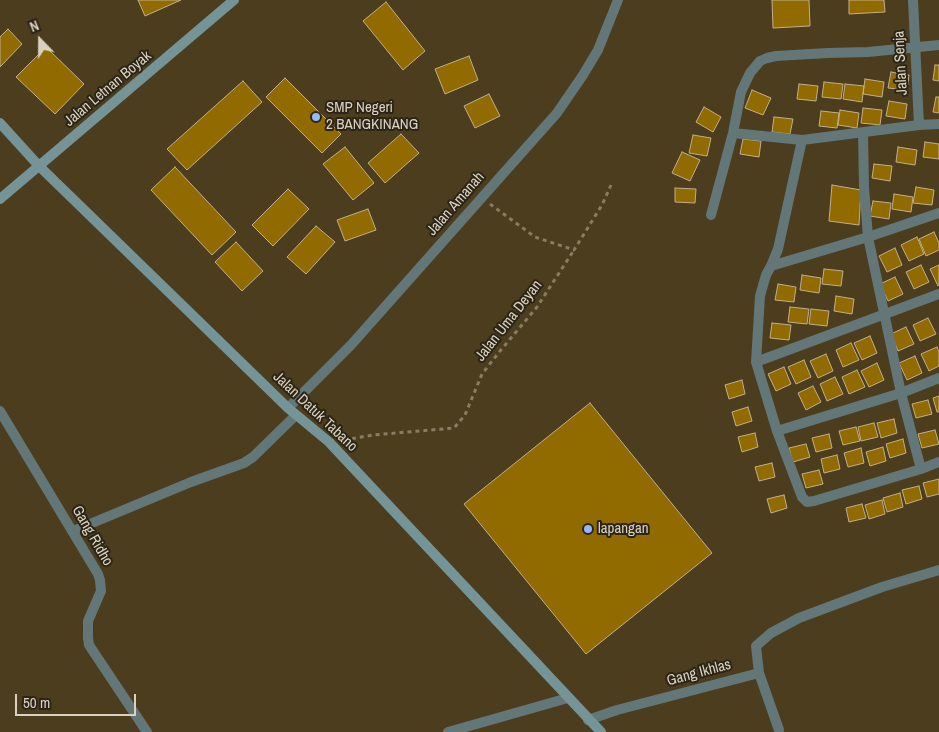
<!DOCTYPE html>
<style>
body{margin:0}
#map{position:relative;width:939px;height:732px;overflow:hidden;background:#4c3d1e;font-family:"Archivo Narrow",sans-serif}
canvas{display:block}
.north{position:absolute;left:15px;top:15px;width:50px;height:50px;-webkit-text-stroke:4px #2c2517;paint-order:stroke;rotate:338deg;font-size:14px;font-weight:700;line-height:20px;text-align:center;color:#dad1c0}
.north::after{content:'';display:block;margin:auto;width:18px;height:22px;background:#dad1c0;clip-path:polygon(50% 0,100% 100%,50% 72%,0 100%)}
.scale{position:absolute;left:15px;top:694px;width:121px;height:22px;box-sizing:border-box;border:2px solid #dad1c0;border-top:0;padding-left:6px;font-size:15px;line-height:18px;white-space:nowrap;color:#dad1c0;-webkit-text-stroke:4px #2c2517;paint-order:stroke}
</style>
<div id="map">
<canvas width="939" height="732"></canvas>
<div class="north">N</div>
<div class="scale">50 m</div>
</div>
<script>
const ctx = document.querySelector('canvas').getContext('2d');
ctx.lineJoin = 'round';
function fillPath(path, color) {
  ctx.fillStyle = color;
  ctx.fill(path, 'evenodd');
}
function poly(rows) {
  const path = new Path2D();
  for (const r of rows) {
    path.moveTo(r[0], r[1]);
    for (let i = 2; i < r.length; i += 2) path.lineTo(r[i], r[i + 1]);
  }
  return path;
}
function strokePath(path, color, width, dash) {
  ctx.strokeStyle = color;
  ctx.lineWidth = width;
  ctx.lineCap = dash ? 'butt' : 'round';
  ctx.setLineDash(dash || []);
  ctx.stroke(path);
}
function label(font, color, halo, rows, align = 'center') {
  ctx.font = font + ' "Archivo Narrow",sans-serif';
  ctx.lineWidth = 4;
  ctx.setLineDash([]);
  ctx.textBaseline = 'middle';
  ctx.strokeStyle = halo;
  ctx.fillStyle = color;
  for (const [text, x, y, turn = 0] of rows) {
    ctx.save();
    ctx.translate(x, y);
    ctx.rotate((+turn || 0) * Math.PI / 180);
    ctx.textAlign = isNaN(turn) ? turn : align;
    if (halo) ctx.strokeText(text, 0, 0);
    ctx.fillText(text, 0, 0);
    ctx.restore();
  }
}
const building = poly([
 [138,0,181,0,145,16,138,0],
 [772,0,809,0,810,26,773,28,772,0],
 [849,0,884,0,885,12,849,14,849,0],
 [386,2,425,51,403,70,363,21,386,2],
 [8,29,22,44,0,67,0,37,8,29],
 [46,47,84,84,55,114,16,77,46,47],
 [469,56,478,80,445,94,435,69,469,56],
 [935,65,939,65,939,81,933,80,935,65],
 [891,72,909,75,907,90,888,88,891,72],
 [285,78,341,134,322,153,266,97,285,78],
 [865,79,884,82,882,97,863,94,865,79],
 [243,81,262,102,187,170,167,149,243,81],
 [824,82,843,84,841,99,822,97,824,82],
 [799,84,818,86,816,101,797,99,799,84],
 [845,84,864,86,862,102,843,99,845,84],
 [752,90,771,98,763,115,745,108,752,90],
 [489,94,500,116,475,128,464,106,489,94],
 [936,97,939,97,939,113,933,112,936,97],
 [889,101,907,104,905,119,886,116,889,101],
 [704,107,721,117,713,132,696,122,704,107],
 [863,108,882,110,880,125,861,123,863,108],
 [840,110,859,113,857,128,838,125,840,110],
 [821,111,839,113,837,128,819,126,821,111],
 [774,117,793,119,790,134,772,132,774,117],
 [401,134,419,153,385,183,368,163,401,134],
 [693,135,711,138,707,156,689,153,693,135],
 [743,139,761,141,759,157,740,154,743,139],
 [925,142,939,144,939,159,923,157,925,142],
 [345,147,374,183,353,200,323,164,345,147],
 [898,147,917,150,915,165,896,162,898,147],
 [682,152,700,160,690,181,672,173,682,152],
 [874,164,892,166,890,181,872,178,874,164],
 [175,167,236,232,212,255,151,190,175,167],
 [832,185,861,190,859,225,829,221,832,185],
 [916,187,934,190,932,205,913,203,916,187],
 [675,188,696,189,695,203,675,202,675,188],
 [288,189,309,209,273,246,252,225,288,189],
 [894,194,913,197,911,212,892,209,894,194],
 [873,201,891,203,889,219,870,216,873,201],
 [368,209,376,230,345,241,337,220,368,209],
 [316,226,335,242,306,274,287,257,316,226],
 [934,232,939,243,939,250,926,256,919,239,934,232],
 [917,237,924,254,909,261,901,245,917,237],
 [236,242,263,271,242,291,215,262,236,242],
 [895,248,902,265,887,272,879,256,895,248],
 [921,265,929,282,914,289,906,272,921,265],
 [939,265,939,285,938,286,930,269,939,265],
 [824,269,843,271,841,286,822,284,824,269],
 [802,275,821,278,819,293,800,290,802,275],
 [895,277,903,294,888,301,880,284,895,277],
 [778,284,796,287,794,302,775,300,778,284],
 [836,296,854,299,852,314,834,311,836,296],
 [790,307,809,309,807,324,788,322,790,307],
 [811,309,829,311,827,326,809,324,811,309],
 [928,318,936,334,920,341,913,325,928,318],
 [772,323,791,325,789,340,770,338,772,323],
 [906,327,914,344,898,351,891,334,906,327],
 [870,336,877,353,862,360,854,343,870,336],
 [851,343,859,360,843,367,836,350,851,343],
 [937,347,939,352,939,366,929,371,921,354,937,347],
 [826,354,833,371,818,378,810,361,826,354],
 [915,356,922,373,907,380,899,363,915,356],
 [804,360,811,377,796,384,788,367,804,360],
 [877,363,884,380,869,387,861,371,877,363],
 [784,367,791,384,776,391,768,374,784,367],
 [857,370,865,387,849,394,842,377,857,370],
 [835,377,843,394,827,401,820,384,835,377],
 [742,380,745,394,729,399,725,385,742,380],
 [813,386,821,402,806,410,798,393,813,386],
 [939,396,939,412,937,412,933,398,939,396],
 [928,400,932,414,916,418,912,404,928,400],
 [590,403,712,553,586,654,464,504,590,403],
 [748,407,752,421,736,426,732,412,748,407],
 [894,419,897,433,881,438,877,423,894,419],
 [874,423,878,437,861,441,858,427,874,423],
 [856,427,860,441,843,445,839,431,856,427],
 [935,430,939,444,922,448,918,434,935,430],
 [755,433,758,447,742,452,738,437,755,433],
 [829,434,832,448,816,452,812,438,829,434],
 [903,439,906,453,890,458,886,444,903,439],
 [806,444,810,457,793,462,789,448,806,444],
 [883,447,886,461,870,466,866,452,883,447],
 [861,448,864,463,848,467,844,453,861,448],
 [837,455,840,469,824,473,821,459,837,455],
 [772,463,775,477,759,481,755,467,772,463],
 [819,470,823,484,806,488,802,474,819,470],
 [939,479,939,494,927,497,923,483,939,479],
 [919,486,922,499,906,504,902,490,919,486],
 [900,493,903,507,887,512,883,498,900,493],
 [784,495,787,508,771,513,767,499,784,495],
 [882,500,885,514,869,519,865,505,882,500],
 [862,504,866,518,849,522,846,508,862,504]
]);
fillPath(building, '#926b00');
strokePath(building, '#c1af8d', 1);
strokePath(poly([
 [490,204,535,237,574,250,602,205,611,185],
 [344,440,373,435,454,428,465,415,482,374,500,351,537,307,574,250]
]), '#897c63', 3, [4, 4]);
strokePath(poly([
 [913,0,919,125],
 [863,132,864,187,868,237,771,266,766,275,760,296,756,362,777,431,802,497,807,502,814,501,921,469,939,462],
 [733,133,802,140,919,125,939,124],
 [711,215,733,133,741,92,750,73,760,61,767,58,776,56,828,53,868,52,939,45],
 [771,266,778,249,802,140],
 [756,362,939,294],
 [288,408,351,345,557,113,583,75,598,50,618,0],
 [0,411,98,574,100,580,101,591,88,621,88,638,89,645,147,732],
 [777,431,901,393,939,378],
 [921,469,901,393,868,237,939,213],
 [73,531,191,482,244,463,253,457,296,415],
 [759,673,756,646,771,633,799,618,882,587,939,570],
 [588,720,617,710,759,673,779,730],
 [448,732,568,698]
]), '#637678', 10);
strokePath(poly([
 [0,123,39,166,288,408,329,442,601,732],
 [0,199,234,0]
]), '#759497', 10);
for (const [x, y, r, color] of [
 [316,117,5,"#94b7fd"],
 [588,529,5,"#94b7fd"]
]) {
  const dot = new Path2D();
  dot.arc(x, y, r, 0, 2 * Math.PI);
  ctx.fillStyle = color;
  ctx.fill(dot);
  strokePath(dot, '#2c2517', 2);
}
label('15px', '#dad1c0', '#2c2517', [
 ["Jalan Senja",901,63,-93],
 ["Jalan Letnan Boyak",108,89,-40],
 ["Jalan Amanah",456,204,-49],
 ["Jalan Uma Deyan",509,321,-52],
 ["Jalan Datuk Tabano",315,412,43],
 ["Gang Ridho",92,536,60],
 ["Gang Ikhlas",699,673,-15]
]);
label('15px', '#dad1c0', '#2c2517', [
 ["SMP Negeri",326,108],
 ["2 BANGKINANG",326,125],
 ["lapangan",598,529]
], 'left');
</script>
